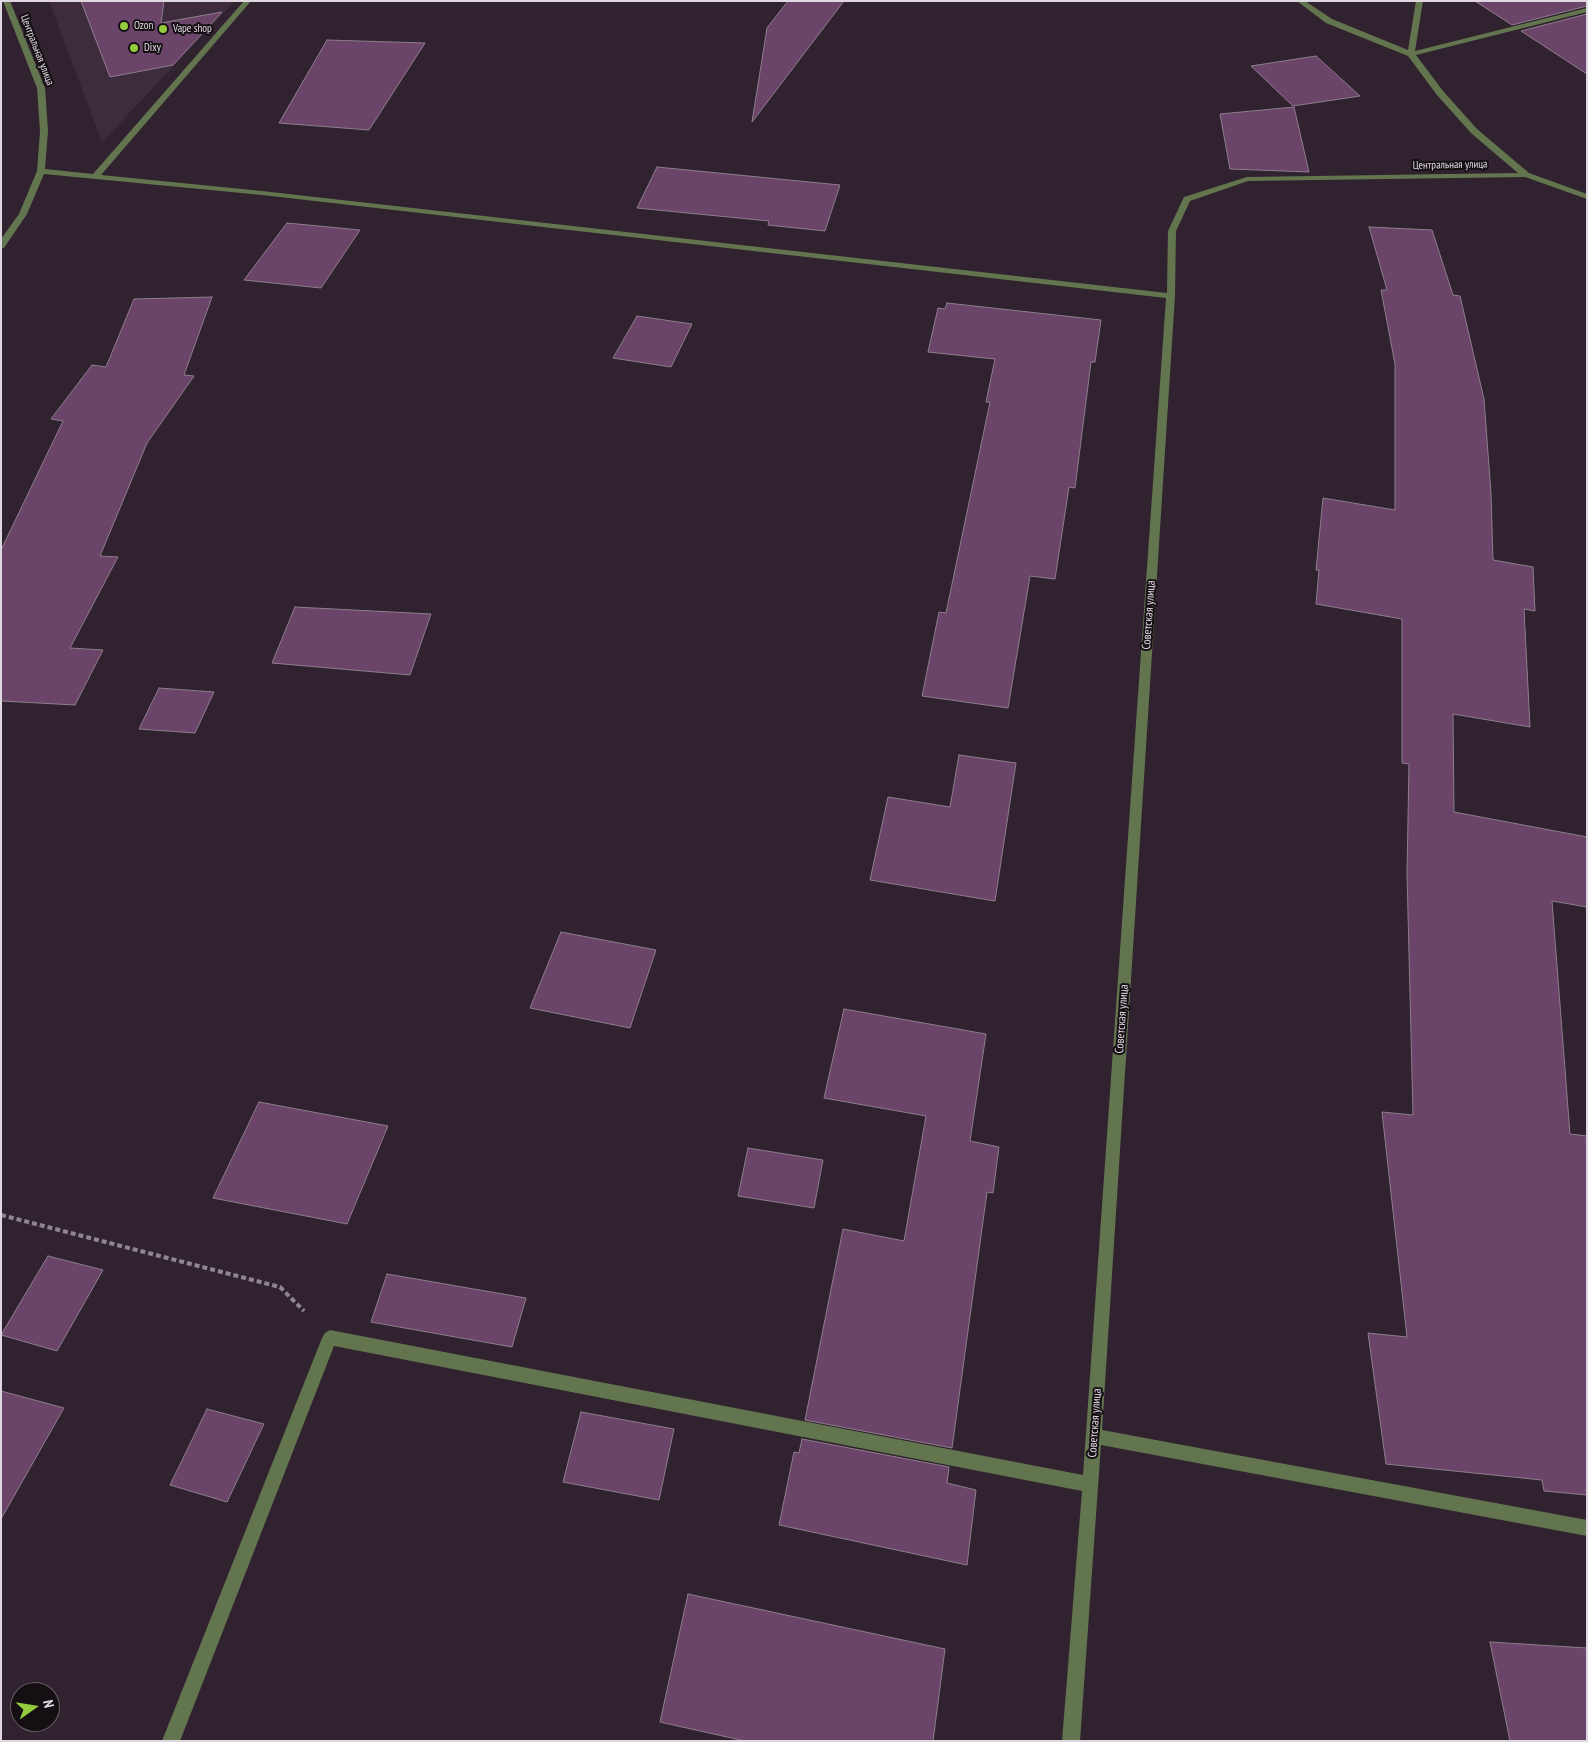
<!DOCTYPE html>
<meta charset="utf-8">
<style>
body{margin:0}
#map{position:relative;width:1588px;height:1742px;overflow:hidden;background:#30232f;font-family:"PT Sans Narrow",sans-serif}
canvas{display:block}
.frame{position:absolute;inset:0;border:2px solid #e0d8e0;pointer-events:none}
.north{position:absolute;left:10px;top:1682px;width:50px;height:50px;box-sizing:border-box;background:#150f14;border:1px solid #665f66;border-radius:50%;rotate:77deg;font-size:14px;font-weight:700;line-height:20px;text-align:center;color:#e0d8e0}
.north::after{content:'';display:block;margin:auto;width:18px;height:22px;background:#94cc3d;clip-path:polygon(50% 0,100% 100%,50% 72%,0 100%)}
</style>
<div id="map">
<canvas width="1588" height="1742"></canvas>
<div class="frame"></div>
<div class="north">N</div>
</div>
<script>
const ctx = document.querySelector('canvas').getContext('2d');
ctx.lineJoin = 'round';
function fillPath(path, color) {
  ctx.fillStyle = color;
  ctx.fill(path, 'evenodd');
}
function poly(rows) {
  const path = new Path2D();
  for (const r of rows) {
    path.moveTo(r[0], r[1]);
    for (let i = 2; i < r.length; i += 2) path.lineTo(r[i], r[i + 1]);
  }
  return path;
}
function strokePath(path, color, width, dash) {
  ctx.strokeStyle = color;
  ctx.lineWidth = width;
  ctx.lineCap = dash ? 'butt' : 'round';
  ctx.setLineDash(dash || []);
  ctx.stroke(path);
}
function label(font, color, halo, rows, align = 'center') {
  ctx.font = font + ' "PT Sans Narrow",sans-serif';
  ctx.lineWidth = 4;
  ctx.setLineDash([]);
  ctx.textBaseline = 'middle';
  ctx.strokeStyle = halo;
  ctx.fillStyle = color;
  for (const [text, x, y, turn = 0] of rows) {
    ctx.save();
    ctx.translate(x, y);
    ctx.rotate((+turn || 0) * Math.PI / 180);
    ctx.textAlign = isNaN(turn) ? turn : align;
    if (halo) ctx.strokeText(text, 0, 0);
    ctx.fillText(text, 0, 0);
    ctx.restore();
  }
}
fillPath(poly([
 [49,1,235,1,102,142]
]), '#3d2c3c');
const building = poly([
 [81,1,164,1,161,23,222,12,173,65,110,77,81,1],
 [788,1,844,1,752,122,767,28,788,1],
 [1475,1,1587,1,1587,6,1512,25,1475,1],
 [1587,14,1587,74,1521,31,1587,14],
 [327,40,425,43,369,130,279,123,327,40],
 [1316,56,1360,96,1293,106,1251,66,1316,56],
 [1294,107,1309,172,1230,169,1220,114,1294,107],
 [657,167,789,180,840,185,825,231,768,225,769,221,637,208,657,167],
 [287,223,360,230,321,288,244,280,287,223],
 [1369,227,1432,230,1453,295,1460,296,1484,399,1491,494,1493,560,1533,567,1535,611,1524,609,1530,727,1453,714,1454,812,1587,837,1587,907,1552,901,1570,1134,1587,1136,1587,1495,1544,1491,1542,1480,1386,1464,1368,1333,1407,1337,1382,1112,1413,1115,1407,873,1409,764,1402,763,1402,619,1316,604,1319,570,1316,570,1323,498,1395,510,1395,364,1381,290,1387,290,1369,227],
 [212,297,184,375,194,376,147,443,100,556,118,557,70,648,103,650,75,705,1,701,1,550,63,421,51,419,92,365,106,367,134,299,212,297],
 [947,303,1101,320,1095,362,1091,362,1075,488,1069,487,1055,579,1030,576,1008,708,922,696,939,612,946,613,990,402,986,402,995,359,928,352,938,308,945,309,947,303],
 [637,316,692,324,671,367,613,358,637,316],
 [295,607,431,614,410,675,272,663,295,607],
 [159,688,214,692,195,733,139,729,159,688],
 [959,755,1016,763,995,901,870,880,888,797,950,807,959,755],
 [561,932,656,950,630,1028,530,1008,561,932],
 [844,1009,986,1034,970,1141,999,1147,993,1193,987,1192,952,1448,805,1420,843,1229,904,1241,926,1116,824,1098,844,1009],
 [259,1102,388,1126,347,1224,213,1198,259,1102],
 [748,1148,823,1160,814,1208,738,1196,748,1148],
 [48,1256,103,1270,57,1351,1,1335,48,1256],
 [387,1274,526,1298,512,1347,371,1322,387,1274],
 [1,1391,64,1408,1,1519,1,1391],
 [207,1409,264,1424,227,1502,170,1485,207,1409],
 [581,1412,674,1429,659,1500,563,1482,581,1412],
 [802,1439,949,1467,947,1483,976,1490,967,1565,779,1525,794,1452,799,1453,802,1439],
 [688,1594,945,1649,933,1741,745,1741,660,1722,688,1594],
 [1490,1642,1587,1648,1587,1741,1510,1741,1490,1642]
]);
fillPath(building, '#6b4469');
strokePath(building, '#8e7e8c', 1);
strokePath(poly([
 [1,1215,280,1287,304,1311]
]), '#8f858f', 4, [5, 3]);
fillPath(poly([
 [3,1,10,1,45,88,48,131,45,169,93,174,244,1,251,1,101,175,262,191,1167,293,1168,231,1184,197,1247,177,1518,173,1471,133,1437,95,1408,56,1326,23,1297,1,1305,1,1332,19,1408,50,1416,1,1423,1,1415,51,1587,8,1587,12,1416,55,1443,91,1477,129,1529,173,1587,194,1587,199,1525,177,1248,181,1190,201,1176,231,1175,296,1102,1430,1587,1520,1587,1536,1101,1445,1080,1741,1062,1741,1082,1491,334,1346,180,1741,162,1741,322,1338,325,1333,330,1330,1083,1475,1166,298,262,195,44,174,27,214,4,248,1,248,1,239,19,214,37,171,40,131,37,88,3,1]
]), '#63754e');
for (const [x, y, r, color] of [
 [124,26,5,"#94cc3d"],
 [163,29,5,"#94cc3d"],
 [134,48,5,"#94cc3d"]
]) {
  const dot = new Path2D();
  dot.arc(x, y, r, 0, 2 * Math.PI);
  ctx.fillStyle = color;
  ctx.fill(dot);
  strokePath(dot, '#150f14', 2);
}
label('11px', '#e0d8e0', '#150f14', [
 ["Ozon",134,26],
 ["Vape shop",173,29],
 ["Dixy",144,48]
], 'left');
label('11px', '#e0d8e0', '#150f14', [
 ["Центральная улица",37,50,69],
 ["Центральная улица",1450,165,-1]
]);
label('12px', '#e0d8e0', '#150f14', [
 ["Советская улица",1149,615,-86],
 ["Советская улица",1122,1019,-86],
 ["Советская улица",1095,1423,-86]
]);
</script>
